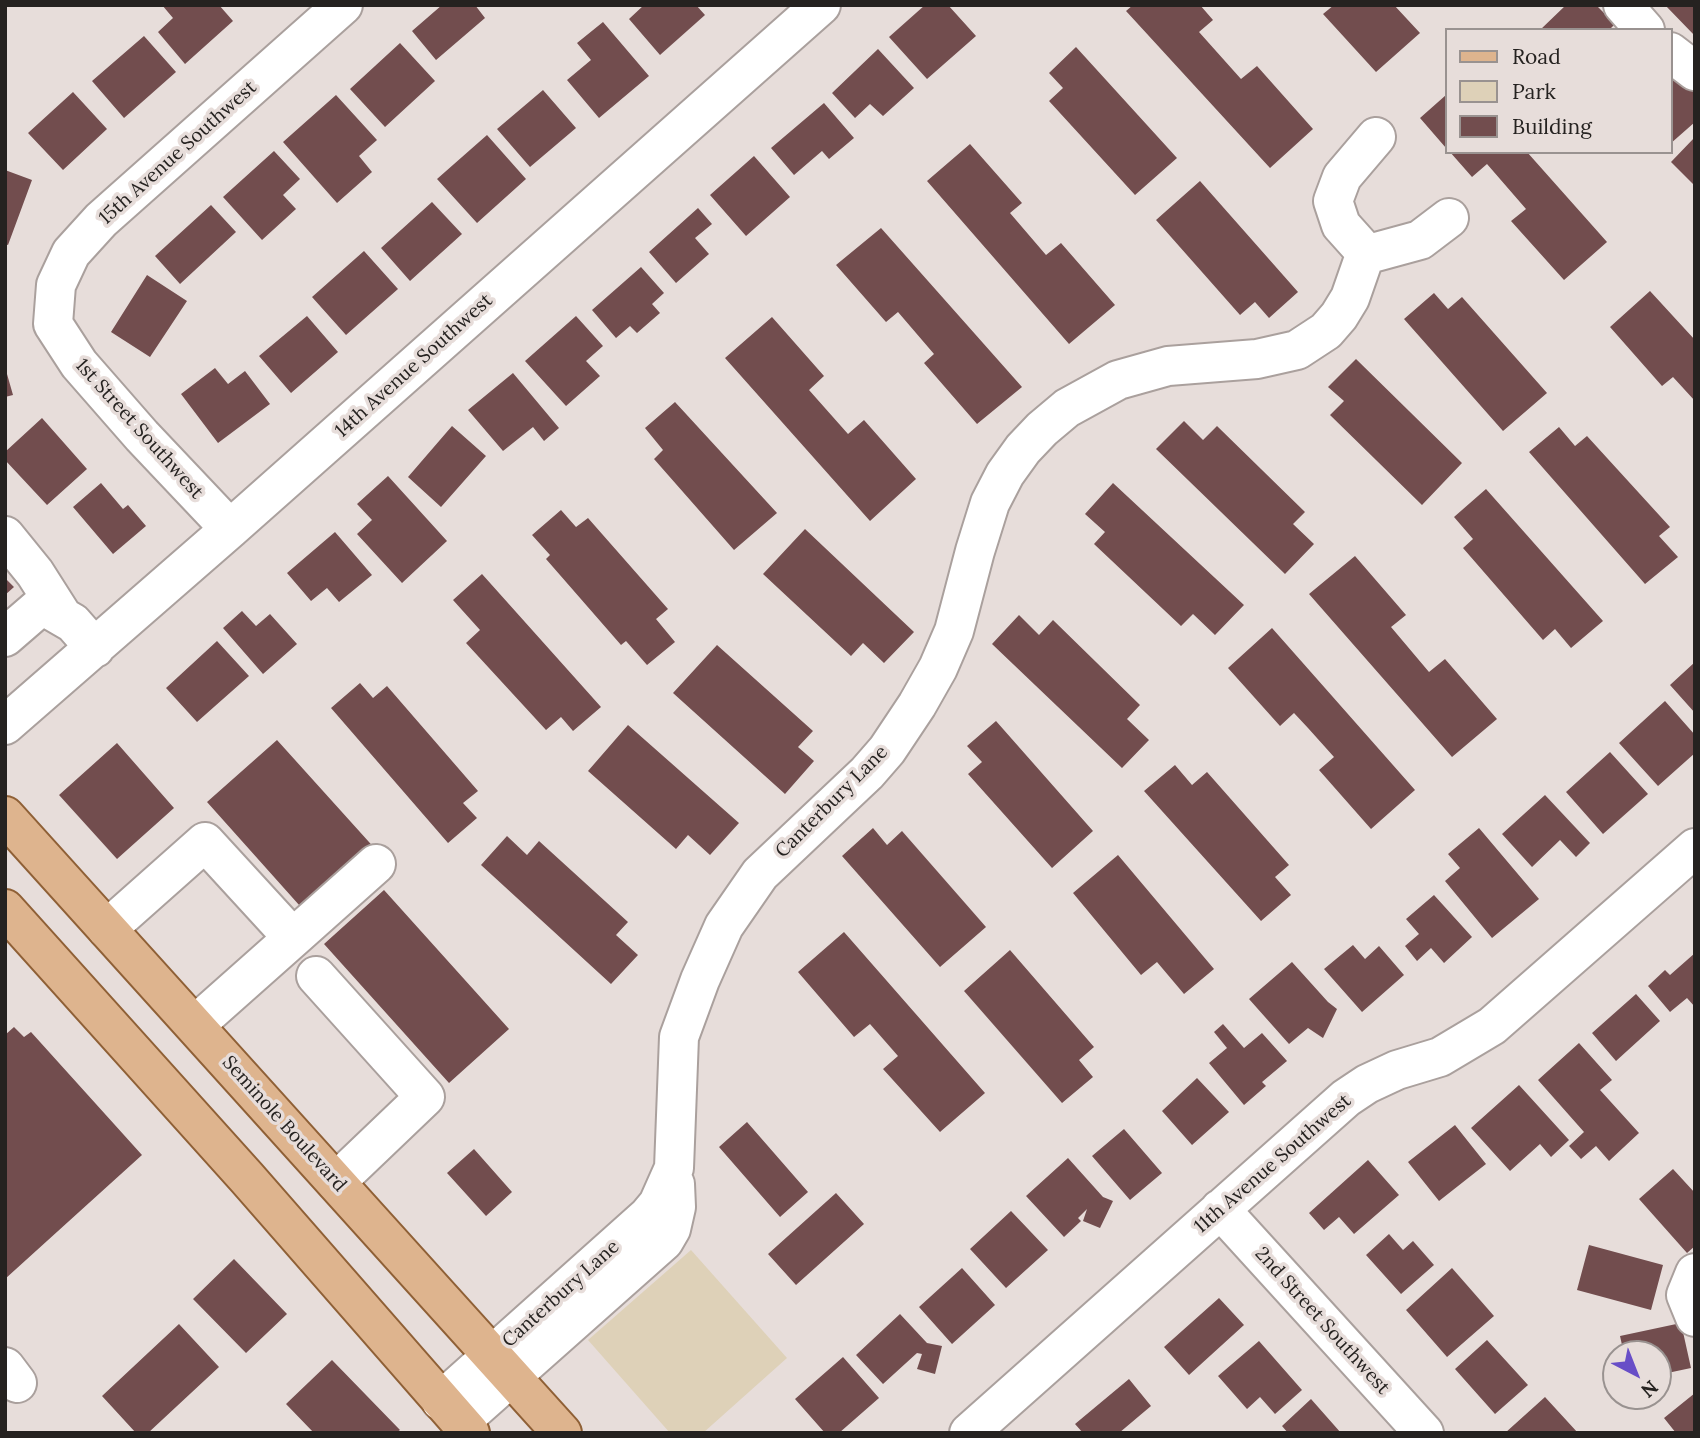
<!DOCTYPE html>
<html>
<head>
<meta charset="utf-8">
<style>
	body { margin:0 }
	#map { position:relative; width:1700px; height:1438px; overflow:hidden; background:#e7ddda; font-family:Lora,serif }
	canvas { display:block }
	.frame { position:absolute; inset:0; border:7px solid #252220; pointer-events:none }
	.legend { position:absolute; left:1445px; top:28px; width:228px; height:126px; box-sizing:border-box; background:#e7ddda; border:2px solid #999290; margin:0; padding:9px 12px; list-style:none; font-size:21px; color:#252220 }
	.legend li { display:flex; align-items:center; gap:14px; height:35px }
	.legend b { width:35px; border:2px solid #999290 }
	.north { position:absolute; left:1602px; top:1340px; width:70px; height:70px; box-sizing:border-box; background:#e7ddda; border:2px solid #999290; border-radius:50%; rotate:138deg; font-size:19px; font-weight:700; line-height:28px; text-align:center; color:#252220 }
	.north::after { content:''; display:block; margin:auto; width:24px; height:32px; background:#684ec7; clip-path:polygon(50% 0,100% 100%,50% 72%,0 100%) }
</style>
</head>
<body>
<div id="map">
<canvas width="1700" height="1438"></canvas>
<div class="frame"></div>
<ul class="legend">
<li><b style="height:9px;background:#deb48e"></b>Road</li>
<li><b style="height:19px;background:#ded1b8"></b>Park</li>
<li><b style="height:19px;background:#724d4e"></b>Building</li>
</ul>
<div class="north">N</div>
</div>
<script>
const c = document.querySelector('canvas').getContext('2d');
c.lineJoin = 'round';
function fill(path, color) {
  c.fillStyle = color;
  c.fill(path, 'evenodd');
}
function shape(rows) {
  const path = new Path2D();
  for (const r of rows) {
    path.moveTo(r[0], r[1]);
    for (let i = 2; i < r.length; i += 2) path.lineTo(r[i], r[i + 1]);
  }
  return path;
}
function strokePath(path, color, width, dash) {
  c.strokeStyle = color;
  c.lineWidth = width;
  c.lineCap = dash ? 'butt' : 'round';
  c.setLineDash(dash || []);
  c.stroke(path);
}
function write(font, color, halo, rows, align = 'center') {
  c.font = font + ' Lora,serif';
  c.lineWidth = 7;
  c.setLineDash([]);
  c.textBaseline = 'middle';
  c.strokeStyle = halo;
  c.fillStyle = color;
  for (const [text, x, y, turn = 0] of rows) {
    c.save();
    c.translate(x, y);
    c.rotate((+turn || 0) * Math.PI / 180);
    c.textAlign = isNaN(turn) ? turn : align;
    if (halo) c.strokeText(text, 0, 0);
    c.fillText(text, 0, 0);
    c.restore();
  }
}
fill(shape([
	[691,1250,787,1358,703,1433,670,1433,588,1340]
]), '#ded1b8');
fill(shape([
	[162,5,219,5,233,21,185,64,158,32,173,18],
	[442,5,475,5,485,18,436,60,412,31],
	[644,5,696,5,705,15,660,55,629,19],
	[925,5,948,5,976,36,927,79,889,37],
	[1133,5,1200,5,1213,20,1199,32,1241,79,1257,66,1313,129,1270,168,1126,11],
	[1334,5,1394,5,1420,33,1376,72,1323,14],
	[1566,5,1596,5,1615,24,1609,30,1540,30],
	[1665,5,1695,5,1695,36],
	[603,22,649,76,599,118,567,80,591,60,577,43],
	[144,36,176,72,124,118,92,81],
	[400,43,435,81,385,127,350,89],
	[1076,47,1177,158,1135,195,1049,101,1063,88,1049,73],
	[878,49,914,88,883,116,870,104,855,118,832,93],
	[1680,72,1695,89,1695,122,1670,144,1670,81],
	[543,90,576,128,530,167,497,129],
	[73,92,107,129,63,170,28,133],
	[336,95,377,140,359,156,372,172,337,203,283,142],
	[1446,95,1446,148,1420,118],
	[824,103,854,138,829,159,822,151,794,175,771,148],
	[487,135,526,179,477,223,437,179],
	[1695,137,1695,186,1671,162],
	[970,144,1022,203,1010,213,1046,255,1061,243,1115,305,1069,344,927,181],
	[274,151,300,179,283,195,296,209,262,240,223,197],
	[1450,152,1527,152,1607,242,1564,280,1511,221,1526,209,1487,164,1472,177],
	[754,156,790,197,746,236,710,195],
	[5,170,32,180,8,245,5,244],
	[1200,181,1298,292,1269,318,1255,302,1240,315,1156,220],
	[432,202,462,234,410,281,381,248],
	[211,205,236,232,180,284,155,256],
	[698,208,712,224,695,238,709,254,676,283,649,252],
	[881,228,1022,387,977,424,924,363,934,354,898,312,886,322,836,265],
	[364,251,398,289,346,335,312,297],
	[641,267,664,293,652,304,660,313,637,333,630,326,616,338,592,310],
	[147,275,187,301,150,357,111,332],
	[1650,291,1695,340,1695,401,1673,377,1662,386,1610,327],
	[1434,293,1448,309,1462,297,1547,393,1503,431,1404,319],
	[307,316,338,352,291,393,259,356],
	[576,316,603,346,586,361,600,376,566,406,525,361],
	[772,317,824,376,809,390,848,434,864,420,916,479,870,521,725,358],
	[1356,359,1462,463,1422,505,1330,415,1344,401,1328,387],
	[5,367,13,395,5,397],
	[215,368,228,384,245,371,270,404,218,443,181,394],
	[513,373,559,428,544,441,533,427,503,451,468,410],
	[675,402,777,513,734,550,654,459,663,450,645,428],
	[42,418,87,469,47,505,5,460,5,452],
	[1184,421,1203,440,1217,426,1305,512,1293,524,1314,544,1285,574,1156,449],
	[452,426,486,456,441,507,408,477],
	[1559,427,1575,446,1587,436,1670,527,1659,536,1678,557,1645,584,1529,452],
	[388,476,447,541,402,583,357,534,372,520,357,504],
	[101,483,123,509,128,505,146,526,113,554,73,507],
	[1113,483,1244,605,1215,635,1193,614,1181,626,1094,544,1105,532,1085,514],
	[1486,489,1603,621,1571,648,1555,629,1543,640,1463,548,1473,539,1454,517],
	[561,510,576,527,588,518,668,609,656,619,675,642,647,665,626,641,621,645,546,559,550,555,532,535],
	[805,529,914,632,884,663,863,643,851,656,763,574],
	[335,532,372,575,339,602,327,588,311,601,287,573],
	[1355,556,1406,615,1391,627,1429,672,1445,659,1497,719,1452,757,1309,594],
	[482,574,601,707,573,731,561,717,546,730,466,643,480,630,453,600],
	[5,578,14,587,5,595],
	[242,611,256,626,270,614,297,644,263,674,223,628],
	[1019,615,1039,635,1053,620,1140,705,1127,719,1149,740,1122,768,992,644],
	[1272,628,1415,790,1371,829,1319,770,1334,757,1308,728,1294,713,1280,726,1228,668],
	[217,641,249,676,197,722,166,688],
	[717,645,813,731,798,747,814,761,785,794,673,693],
	[1695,662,1695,713,1670,685],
	[360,683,373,698,387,686,478,791,463,803,477,818,448,843,331,708],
	[1665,701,1695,735,1695,753,1658,786,1619,743],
	[996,721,1093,831,1052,868,968,774,982,762,967,746],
	[628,725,739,823,710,855,688,835,676,849,588,771],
	[277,740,378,852,308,915,207,802],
	[117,743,174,808,117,859,59,795],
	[1610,752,1648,794,1603,834,1566,792],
	[1175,765,1192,785,1207,772,1289,865,1275,877,1291,895,1261,921,1144,791],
	[1545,795,1590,843,1576,857,1560,840,1532,867,1502,834],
	[873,828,887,845,902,831,986,927,940,967,842,856],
	[1479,828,1539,899,1492,938,1445,881,1460,868,1448,854],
	[507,836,527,855,539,841,628,922,616,935,638,955,611,984,481,865],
	[1118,855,1214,969,1184,994,1157,962,1141,975,1073,893],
	[384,890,509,1029,449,1083,324,944],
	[1434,895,1472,937,1444,963,1431,948,1417,961,1405,946,1419,934,1406,919],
	[844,932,985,1093,940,1132,883,1069,898,1056,870,1024,854,1037,798,972],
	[1353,945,1365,959,1379,946,1404,975,1362,1012,1324,969],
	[1010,950,1094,1047,1079,1060,1093,1077,1062,1103,964,991],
	[1695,953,1695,1007,1687,998,1670,1012,1648,986,1665,970,1670,975],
	[1292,962,1328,1002,1337,1009,1323,1038,1308,1028,1289,1044,1249,999],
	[1636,994,1660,1021,1616,1061,1592,1033],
	[1223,1024,1244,1048,1262,1033,1287,1061,1262,1082,1266,1086,1244,1105,1209,1063,1227,1048,1214,1032],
	[14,1027,24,1037,31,1032,142,1155,5,1279,5,1035],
	[1579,1043,1612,1080,1600,1090,1639,1133,1609,1161,1596,1146,1581,1159,1569,1146,1584,1132,1538,1080],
	[1197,1078,1229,1112,1192,1145,1162,1111],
	[1519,1085,1569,1140,1551,1157,1540,1144,1510,1171,1471,1128],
	[747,1122,808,1192,780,1217,719,1147],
	[1455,1125,1486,1164,1439,1201,1408,1162],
	[1124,1129,1162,1173,1130,1200,1092,1156],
	[474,1149,512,1192,486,1216,447,1173],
	[1068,1158,1103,1197,1113,1201,1100,1228,1083,1221,1087,1209,1078,1218,1081,1221,1064,1237,1026,1196],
	[1368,1160,1399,1195,1354,1234,1339,1217,1324,1230,1309,1213],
	[1673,1169,1695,1193,1695,1246,1687,1253,1639,1199],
	[836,1193,864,1224,796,1285,768,1254],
	[1011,1211,1048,1250,1006,1288,970,1249],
	[1389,1234,1403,1250,1413,1241,1434,1265,1401,1294,1366,1255],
	[1589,1245,1663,1265,1651,1310,1577,1290],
	[234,1259,287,1314,246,1353,193,1299],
	[962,1268,995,1305,952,1344,919,1307],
	[1452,1268,1494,1316,1447,1357,1406,1310],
	[1219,1298,1244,1325,1189,1375,1164,1347],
	[900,1314,927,1343,942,1346,935,1374,917,1369,922,1354,917,1353,883,1384,856,1355],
	[1681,1323,1691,1368,1658,1375,1658,1354,1624,1354,1620,1336],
	[179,1324,219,1367,148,1433,136,1433,102,1396],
	[1487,1340,1528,1385,1495,1414,1455,1369],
	[1259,1341,1302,1390,1275,1414,1260,1397,1247,1409,1218,1376],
	[843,1357,879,1398,839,1433,825,1433,795,1399],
	[332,1360,400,1430,396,1433,314,1433,286,1404],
	[1129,1379,1151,1406,1119,1433,1083,1433,1075,1424],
	[1695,1393,1695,1433,1676,1433,1664,1418],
	[1545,1397,1578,1433,1505,1433],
	[1311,1399,1341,1433,1288,1433,1282,1426]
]), '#724d4e');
const minor = shape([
	[1623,5,1645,30],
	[1670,52,1695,71],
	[1367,254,1341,225,1333,201,1342,177,1376,137],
	[230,529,142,436,79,364,53,324,56,285,71,253,101,220,343,5],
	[5,536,35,573,63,617],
	[5,637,42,605,73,623,95,648],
	[5,725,230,529,821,5],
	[107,929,205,842,293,938,195,1025],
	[293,938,376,864],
	[316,976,425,1097,336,1182],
	[1220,1209,1424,1433],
	[1695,1273,1686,1295,1695,1317],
	[5,1367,17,1383],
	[441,1401,648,1216,658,1204,674,1168,679,1037,700,980,724,926,760,874,867,773,887,750,917,705,938,668,954,631,975,551,990,503,1005,474,1023,449,1042,429,1067,408,1118,380,1168,366,1257,359,1297,350,1326,331,1339,316,1350,298,1365,255,1420,240,1449,218],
	[460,1422,664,1241,671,1229,676,1207,675,1184],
	[969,1433,1346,1098,1367,1084,1397,1070,1440,1057,1492,1026,1695,848]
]);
const major = shape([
	[5,816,562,1433],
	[5,909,247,1178,470,1433]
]);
strokePath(minor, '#aaa09d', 42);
strokePath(major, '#8f6036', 42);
strokePath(minor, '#fff', 38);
strokePath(major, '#deb48e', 38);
write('19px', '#252220', '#e7ddda', [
	["15th Avenue Southwest",178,153,-42],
	["14th Avenue Southwest",414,366,-42],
	["1st Street Southwest",139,429,48],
	["Canterbury Lane",832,802,-45],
	["Seminole Boulevard",284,1124,48],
	["11th Avenue Southwest",1273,1164,-41],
	["Canterbury Lane",561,1294,-42],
	["2nd Street Southwest",1322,1321,48]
]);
</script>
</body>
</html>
